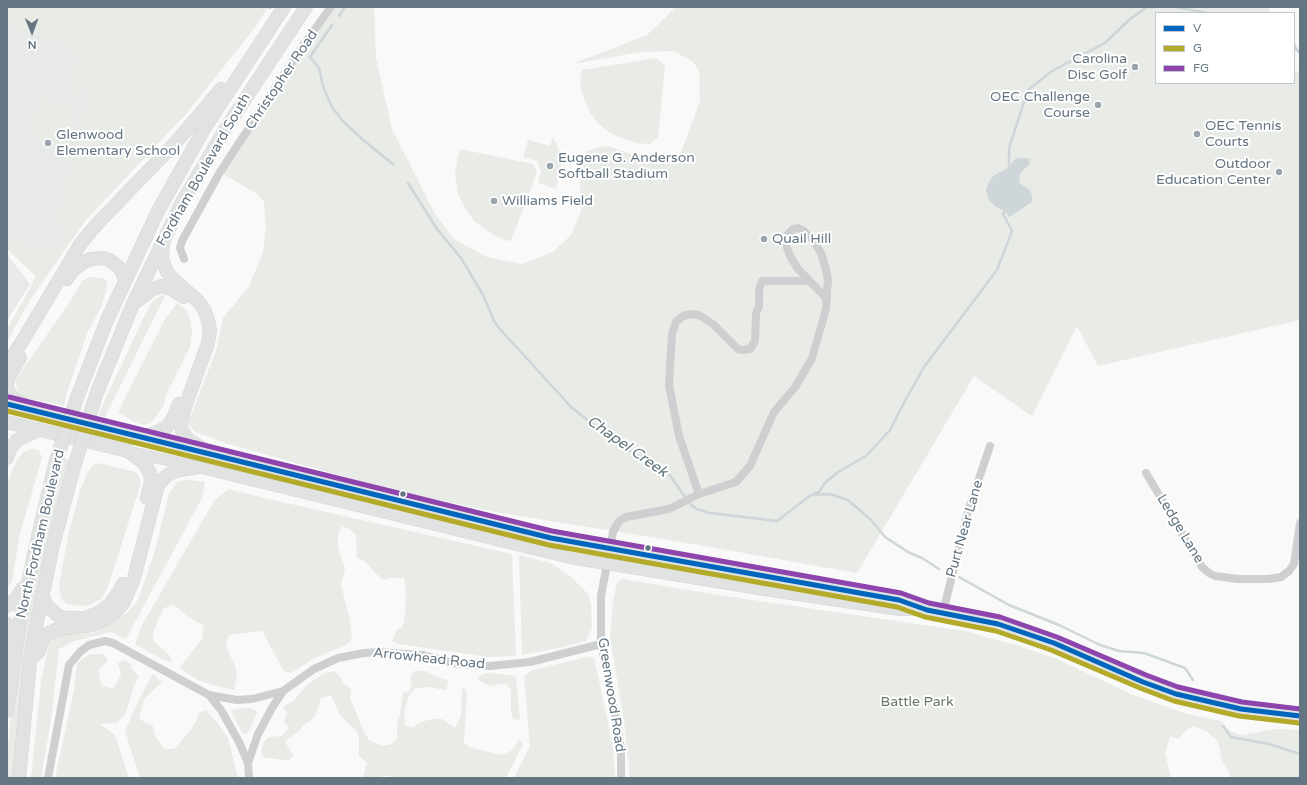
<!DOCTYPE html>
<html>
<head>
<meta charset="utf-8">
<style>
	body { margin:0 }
	#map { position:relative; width:1307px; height:785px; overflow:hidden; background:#f9f9f9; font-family:"Varela Round",sans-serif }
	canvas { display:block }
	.frame { position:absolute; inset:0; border:8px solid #657683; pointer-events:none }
	.legend { position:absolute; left:1155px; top:12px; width:140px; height:72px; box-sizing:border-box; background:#fff; border:1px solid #c1c8cd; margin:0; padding:5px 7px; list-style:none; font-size:12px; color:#657683 }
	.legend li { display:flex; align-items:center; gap:8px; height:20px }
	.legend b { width:20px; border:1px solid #c1c8cd }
	.north { position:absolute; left:12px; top:12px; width:40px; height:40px; -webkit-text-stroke:3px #fff; paint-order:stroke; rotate:179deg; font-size:11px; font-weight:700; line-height:16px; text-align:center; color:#657683 }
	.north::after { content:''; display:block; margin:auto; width:14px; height:18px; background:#657683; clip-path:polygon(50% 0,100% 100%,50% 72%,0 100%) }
</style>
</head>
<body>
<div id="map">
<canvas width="1307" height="785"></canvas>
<div class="frame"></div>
<ul class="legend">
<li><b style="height:5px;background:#0065bd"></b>V</li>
<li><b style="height:5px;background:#b2aa28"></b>G</li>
<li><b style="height:5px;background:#8e44ad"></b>FG</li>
</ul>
<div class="north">N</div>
</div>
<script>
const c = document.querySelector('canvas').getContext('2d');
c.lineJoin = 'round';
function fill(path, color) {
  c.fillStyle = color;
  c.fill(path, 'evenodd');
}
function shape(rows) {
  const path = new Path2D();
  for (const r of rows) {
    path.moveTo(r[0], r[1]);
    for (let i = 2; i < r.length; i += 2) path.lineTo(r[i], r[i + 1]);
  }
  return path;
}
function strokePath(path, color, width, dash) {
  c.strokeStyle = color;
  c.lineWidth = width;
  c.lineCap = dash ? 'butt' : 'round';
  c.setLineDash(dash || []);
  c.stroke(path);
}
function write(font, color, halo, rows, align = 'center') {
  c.font = font + ' "Varela Round",sans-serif';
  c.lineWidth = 4;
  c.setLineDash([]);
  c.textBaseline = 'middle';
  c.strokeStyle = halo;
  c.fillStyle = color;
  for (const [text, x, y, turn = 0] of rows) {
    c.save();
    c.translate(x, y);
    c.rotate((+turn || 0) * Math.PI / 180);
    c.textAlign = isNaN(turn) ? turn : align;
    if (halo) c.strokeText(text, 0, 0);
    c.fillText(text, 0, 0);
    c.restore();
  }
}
fill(shape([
	[7,12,111,49,67,238,52,260,7,243],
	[7,254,30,284,7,321]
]), '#e8e9e9');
fill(shape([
	[7,7,268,7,254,29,186,114,85,221,30,300,7,342,7,329,32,285,35,276,7,249,7,239,33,245,50,251,55,251,63,241,64,229,57,222,56,216,70,168,71,149,77,134,86,106,89,83,87,80,82,96,68,92,77,57,73,48,7,24],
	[331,7,374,7,376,58,392,129,435,214,454,239,487,257,522,264,553,252,572,234,581,211,580,183,586,152,595,148,608,146,659,164,673,163,682,150,700,101,699,70,692,61,673,51,641,52,572,64,647,35,673,10,674,7,1269,7,1270,13,1156,13,1156,83,1294,83,1294,72,1300,71,1300,320,1098,366,1077,326,1032,416,974,376,857,573,693,544,495,512,388,489,225,443,196,432,190,426,189,420,216,351,223,318,249,286,263,252,266,226,264,202,257,194,220,172],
	[656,58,665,66,658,137,650,144,636,143,618,137,607,131,599,124,590,113,582,93,580,81,582,70],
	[40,97,76,107,64,148,28,138],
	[553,137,563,157,556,189,538,183,541,171,537,161,523,157,528,140,550,146],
	[460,149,533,164,537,173,511,240,506,241,496,236,486,230,474,221,465,208,458,194,455,175,457,161],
	[91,277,103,278,107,281,107,286,102,305,87,334,67,392,64,406,23,397,17,390,16,379,65,309,83,280],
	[162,295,165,296,105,417,98,415,143,319,152,302],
	[177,303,185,309,190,318,192,332,190,347,166,395,163,407,151,423,144,425,134,422,118,412,165,319],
	[34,449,39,450,42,458,20,533,12,582,7,588,7,483,17,460,23,452],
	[64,457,70,461,14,778,7,778,7,757,12,702,19,652,47,512],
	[98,463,136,472,139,477,141,483,108,587,101,599,90,605,80,606,67,604,61,598,59,585,68,536,80,490,89,470,92,466],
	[190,480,205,482,202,498,126,639,111,632,74,641,59,649,51,720,41,778,31,778,41,682,49,643,57,635,63,633,75,634,94,633,127,613,138,600,155,551,169,493,178,481],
	[228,489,260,497,512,554,516,656,488,657,398,644,392,641,397,630,403,626,405,614,406,591,404,578,391,578,383,580,374,572,365,561,357,558,356,535,349,529,342,526,338,536,338,547,345,569,341,585,350,620,352,639,346,645,313,659,291,673,284,671,262,631,229,635,226,641,228,651,235,666,237,674,234,690,216,686,198,680,179,668,202,639,204,626,187,616,173,604,163,609,154,630,153,640,170,656,172,662,164,660,150,653,135,644,142,625,214,501],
	[519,555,550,563,570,576,588,594,591,605,592,628,586,641,567,646,522,655],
	[623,579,705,593,965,631,1019,646,1057,659,1131,694,1184,713,1221,721,1230,731,1241,735,1276,729,1300,730,1300,778,1229,778,1230,773,1222,761,1218,742,1208,732,1193,726,1186,730,1178,739,1170,736,1165,753,1171,778,630,778,624,721,610,638,613,602,617,582],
	[90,654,104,654,108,661,99,669,99,677,103,686,113,689,121,675,118,663,125,660,132,665,131,668,139,676,134,686,125,715,117,723,100,724,115,735,129,778,55,778,74,690,77,663],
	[587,657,594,659,597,671,613,747,615,778,514,778,530,746,524,676,532,670],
	[334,671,338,674,345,685,351,689,350,698,364,732,369,740,381,745,389,745,397,739,397,724,400,715,403,693,408,692,412,685,410,678,414,671,425,671,442,679,449,680,446,690,427,687,417,688,414,689,409,696,405,709,404,716,405,726,413,727,421,722,432,719,442,719,455,728,461,715,462,689,464,687,467,692,464,743,472,748,502,755,511,751,519,740,523,744,506,778,395,778,384,775,380,778,363,778,367,763,359,756,359,738,357,732,340,715,331,695,321,698,315,717,303,726,298,732,287,739,285,742,293,755,289,761,263,757,261,752,263,743,269,737,282,736,289,728,284,722,287,713,283,707,293,701,308,684,325,673],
	[486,673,509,675,516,677,520,719,515,721,512,717,511,710,511,690,506,684,501,684,489,686,478,680,479,676],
	[153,674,162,682,144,699,139,719,153,726,155,736,165,749,174,749,190,731,197,720,199,713,206,710,218,724,228,738,238,778,140,778,125,731,140,697],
	[249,708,257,711,256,716,248,733,243,734,231,711,235,709]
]), '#e8ebe6');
fill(shape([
	[1024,158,1030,159,1029,165,1020,173,1019,183,1030,190,1032,196,1032,202,1009,217,1005,211,996,207,989,200,986,190,988,184,993,176,1008,168,1015,159]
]), '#ced6d9');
strokePath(shape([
	[269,7,270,8],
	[1175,7,1208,13],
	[339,16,345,7],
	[332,25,310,57,319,68,323,86,332,107,343,121,362,139,394,165],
	[1294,44,1296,49,1300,53],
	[1009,169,1009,148,1028,90,1052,71,1105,43,1130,19,1147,7,1156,7],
	[408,183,437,229,461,258,483,295,494,321,499,328,571,407,600,430,645,461,666,470,691,505,697,509,710,513,777,521,811,495,830,494,848,500,871,520,885,537,908,552,922,558,939,569],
	[815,493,819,492,825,483,838,472,866,456,890,430,906,399,924,367,997,270,1012,231,1003,214,1005,209],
	[959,577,1009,605,1059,625,1100,645,1119,651,1144,653,1185,668,1193,680],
	[1223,726,1231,737,1269,744,1300,754]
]), '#ced6d9', 2.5);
const secondary = shape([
	[139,437,398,501,551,538,899,600,927,610,998,624,1054,643,1143,682,1176,694,1241,709,1300,716],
	[130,452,198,467,570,558,771,591,900,610,917,610]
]);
const primary = shape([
	[7,404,137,437],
	[7,422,128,451]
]);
const trunk = shape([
	[163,244,162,258,167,272,174,280,197,300,204,309,208,320,210,330,208,343,184,410,181,424,182,431,188,439,214,456],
	[67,279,71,272,82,263,91,259,103,258,109,260,119,267,122,272,125,280],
	[136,302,153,289,161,286,171,289,184,297],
	[7,364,20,345,81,243,98,223,177,141,221,89],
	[7,384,9,376,20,358],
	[7,387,10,394,15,399,37,413],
	[78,395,107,320,158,211,204,129,284,7],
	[96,395,133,304,181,204,226,128,306,7],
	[137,437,153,434,167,427,172,420,179,404],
	[128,451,145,464,150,473,151,482,147,498],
	[7,458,10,449,17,440,39,430],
	[42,594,47,606,60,617,69,618,85,618,98,613,110,604,119,592,123,584],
	[7,606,16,599,23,588],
	[7,624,10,630,11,645],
	[35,655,39,651,44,637,49,633,58,629,93,625,104,620,116,612,124,602,134,578,158,485,166,476,175,471,198,467],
	[7,711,21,614,42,519,56,460],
	[19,778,30,661,37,622,53,545,74,467]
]);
strokePath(secondary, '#d5d6d7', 12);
strokePath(primary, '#d5d6d7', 14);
strokePath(trunk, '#d5d6d6', 14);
strokePath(shape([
	[184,259,180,248,182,241,220,172,304,44,331,7],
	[1146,473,1202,567,1209,573,1215,576,1238,579,1269,579,1281,577,1289,571,1294,564,1300,523],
	[699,494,679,436,669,385,672,334,676,322,683,316,691,314,699,315,714,325,738,349,742,350,750,349,754,343,755,340,756,313,759,307,759,290,762,281,808,281],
	[943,612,968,511,990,446],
	[209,695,221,710,239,742,248,763,249,778],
	[248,763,258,734,272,708,283,691],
	[48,778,69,665,80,652,89,645,105,641,113,643,209,695,237,700,252,699,283,691,314,669,338,658,364,653,379,652,422,655,458,664,490,666,530,662,601,644],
	[621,778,621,750,617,723,601,644,601,596,613,532,619,521,626,517,669,509,699,494,736,482,750,466,774,412,796,386,812,358,826,309,827,292,828,281,826,269,821,253,813,240,804,231,798,228,793,229,787,235,786,241,787,248,791,258,798,269,827,299]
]), '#cecfd0', 8);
strokePath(secondary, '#e1e2e2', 11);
strokePath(primary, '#e1e2e2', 13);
strokePath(trunk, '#e1e2e2', 13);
const trunkBridge = shape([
	[56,460,78,395],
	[74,467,96,395]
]);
strokePath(trunkBridge, '#d5d6d6', 14, []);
strokePath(trunkBridge, '#e1e2e2', 13);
strokePath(shape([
	[7,404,551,538,899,600,927,610,998,624,1054,643,1143,682,1176,694,1241,709,1300,716]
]), '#0065bd', 5);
strokePath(shape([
	[7,411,549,545,897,607,925,617,996,631,1051,650,1140,688,1174,701,1239,716,1299,723]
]), '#b2aa28', 5);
strokePath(shape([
	[9,397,552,531,901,593,929,603,1000,617,1057,637,1146,675,1178,687,1242,702,1300,709]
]), '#8e44ad', 5);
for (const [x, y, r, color] of [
	[1135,67,4,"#99a4ac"],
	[1098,105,4,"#99a4ac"],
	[1197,134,4,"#99a4ac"],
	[48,143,4,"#99a4ac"],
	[550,166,4,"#99a4ac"],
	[1279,172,4,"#99a4ac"],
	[494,201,4,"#99a4ac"],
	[764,239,4,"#99a4ac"],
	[403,494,3.5,"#657683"],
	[648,548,3.5,"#657683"]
]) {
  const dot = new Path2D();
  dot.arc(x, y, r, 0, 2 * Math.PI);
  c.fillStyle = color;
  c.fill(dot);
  strokePath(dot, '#fff', 1.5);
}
write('14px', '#657683', '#fff', [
	["Carolina",1127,59,"right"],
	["Disc Golf",1127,75,"right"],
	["OEC Challenge",1090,97,"right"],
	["Course",1090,113,"right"],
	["OEC Tennis",1205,126],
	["Courts",1205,142],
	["Glenwood",56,135],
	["Elementary School",56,151],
	["Eugene G. Anderson",558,158],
	["Softball Stadium",558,174],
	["Outdoor",1271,164,"right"],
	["Education Center",1271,180,"right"],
	["Williams Field",502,201],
	["Quail Hill",772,239]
], 'left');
write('14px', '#657683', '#fff', [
	["Christopher Road",282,80,-56],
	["Fordham Boulevard South",204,170,-60],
	["Purt Near Lane",965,529,-74],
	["Ledge Lane",1180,529,59],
	["North Fordham Boulevard",41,534,-77],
	["Arrowhead Road",429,659,6],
	["Greenwood Road",611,695,81]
]);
write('14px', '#687a64', '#fff', [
	["Battle Park",917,702]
]);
write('italic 15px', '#60757c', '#fff', [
	["Chapel Creek",627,447,35]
]);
</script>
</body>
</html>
